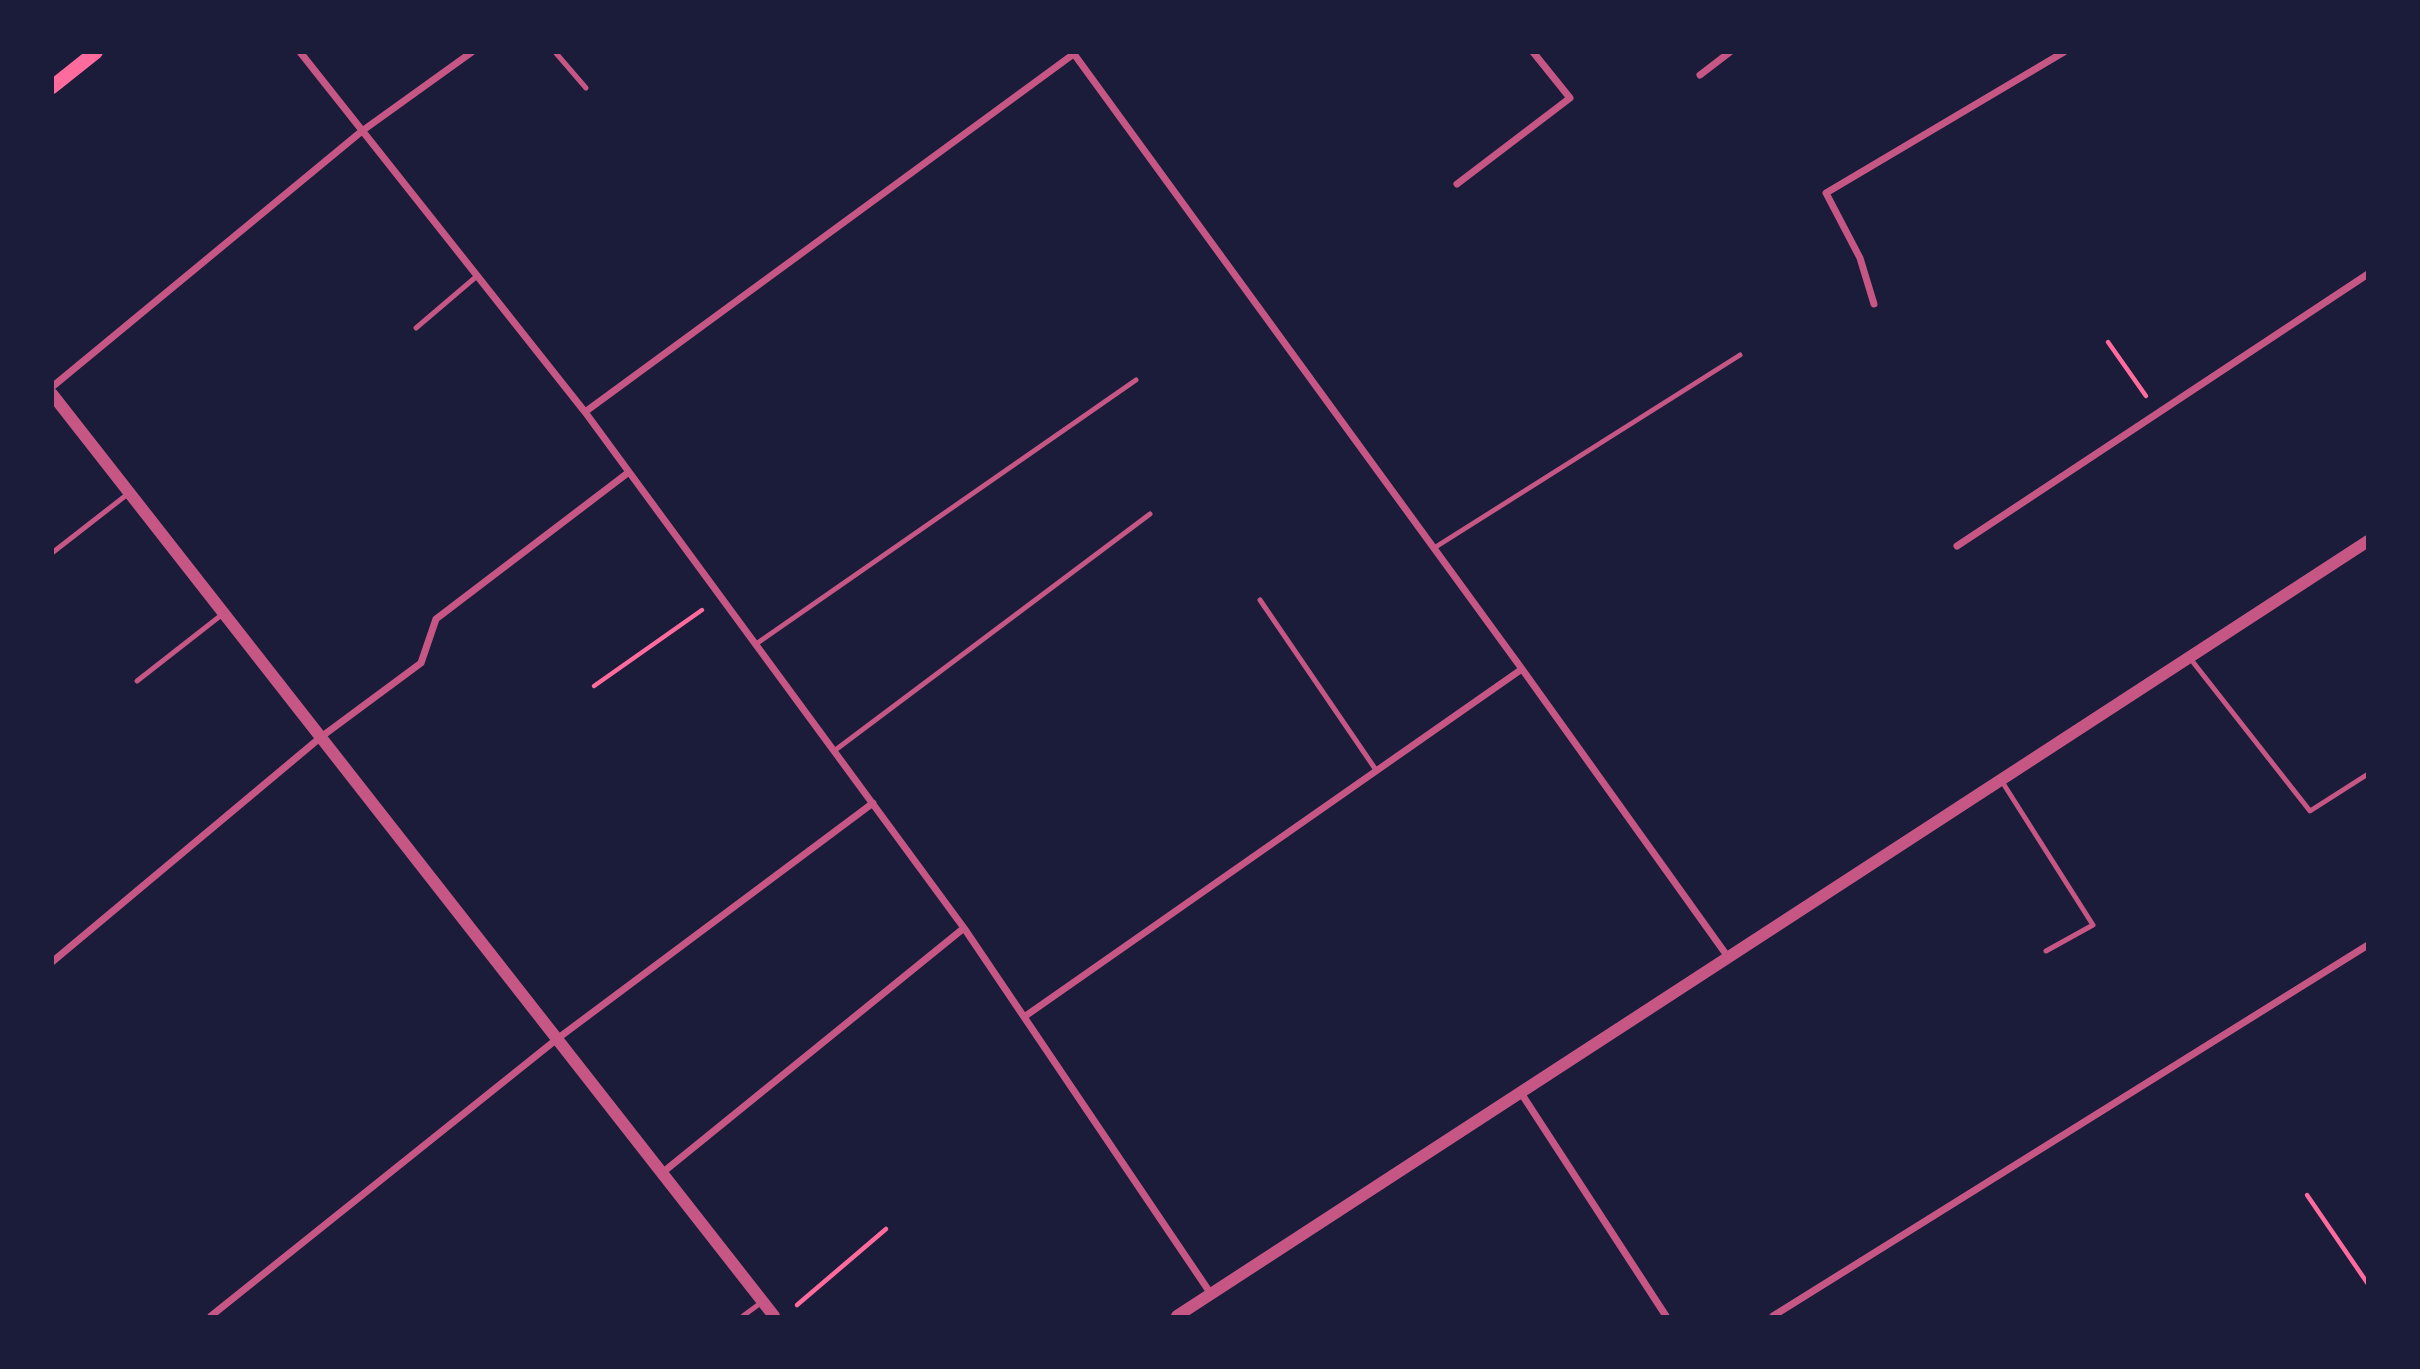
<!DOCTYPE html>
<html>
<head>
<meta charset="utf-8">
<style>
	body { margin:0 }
	#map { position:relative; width:2420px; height:1369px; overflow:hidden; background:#1b1b3a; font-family:"PT Sans",sans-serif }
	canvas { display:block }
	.frame { position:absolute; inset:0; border:54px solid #1b1b3a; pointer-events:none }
</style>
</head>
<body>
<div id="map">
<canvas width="2420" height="1369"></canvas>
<div class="frame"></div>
</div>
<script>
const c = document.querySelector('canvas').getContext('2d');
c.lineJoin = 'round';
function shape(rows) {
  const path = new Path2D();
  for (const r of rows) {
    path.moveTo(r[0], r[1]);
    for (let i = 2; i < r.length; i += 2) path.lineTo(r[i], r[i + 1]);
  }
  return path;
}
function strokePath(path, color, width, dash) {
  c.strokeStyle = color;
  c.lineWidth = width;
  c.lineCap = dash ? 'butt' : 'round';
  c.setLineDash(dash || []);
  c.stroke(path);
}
strokePath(shape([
	[2108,342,2146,396],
	[594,686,702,610],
	[2307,1195,2368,1284],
	[797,1305,886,1229]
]), '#ff6b9d', 4.5);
strokePath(shape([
	[555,52,586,88],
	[416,328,477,276],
	[1434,548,1740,355],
	[52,553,129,493],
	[1260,600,1376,770],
	[756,644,1136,380],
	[2189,657,2310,811,2368,774],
	[137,681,224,613],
	[834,751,1150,514],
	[2001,780,2093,925,2046,951],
	[743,1316,762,1302]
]), '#c65784', 5);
strokePath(shape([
	[300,52,585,412,964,928,1211,1294],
	[1074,54,1522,669,1728,957],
	[1700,75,1730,52],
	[1457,184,1570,98,1533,52],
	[1874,304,1860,258,1826,193,2064,52],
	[52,387,362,131,472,52],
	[585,412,1075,53],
	[1957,546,2368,274],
	[52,962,321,737,421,663,436,619,629,472],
	[1024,1017,1522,669],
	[1521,1093,1666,1316],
	[662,1173,964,928],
	[211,1316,557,1039,873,803],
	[1773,1316,2368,945]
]), '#c65784', 7);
strokePath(shape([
	[52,394,774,1316],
	[1177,1316,2368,541]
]), '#c65784', 12);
strokePath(shape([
	[52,87,96,52]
]), '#ff6b9d', 14);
</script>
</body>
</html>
